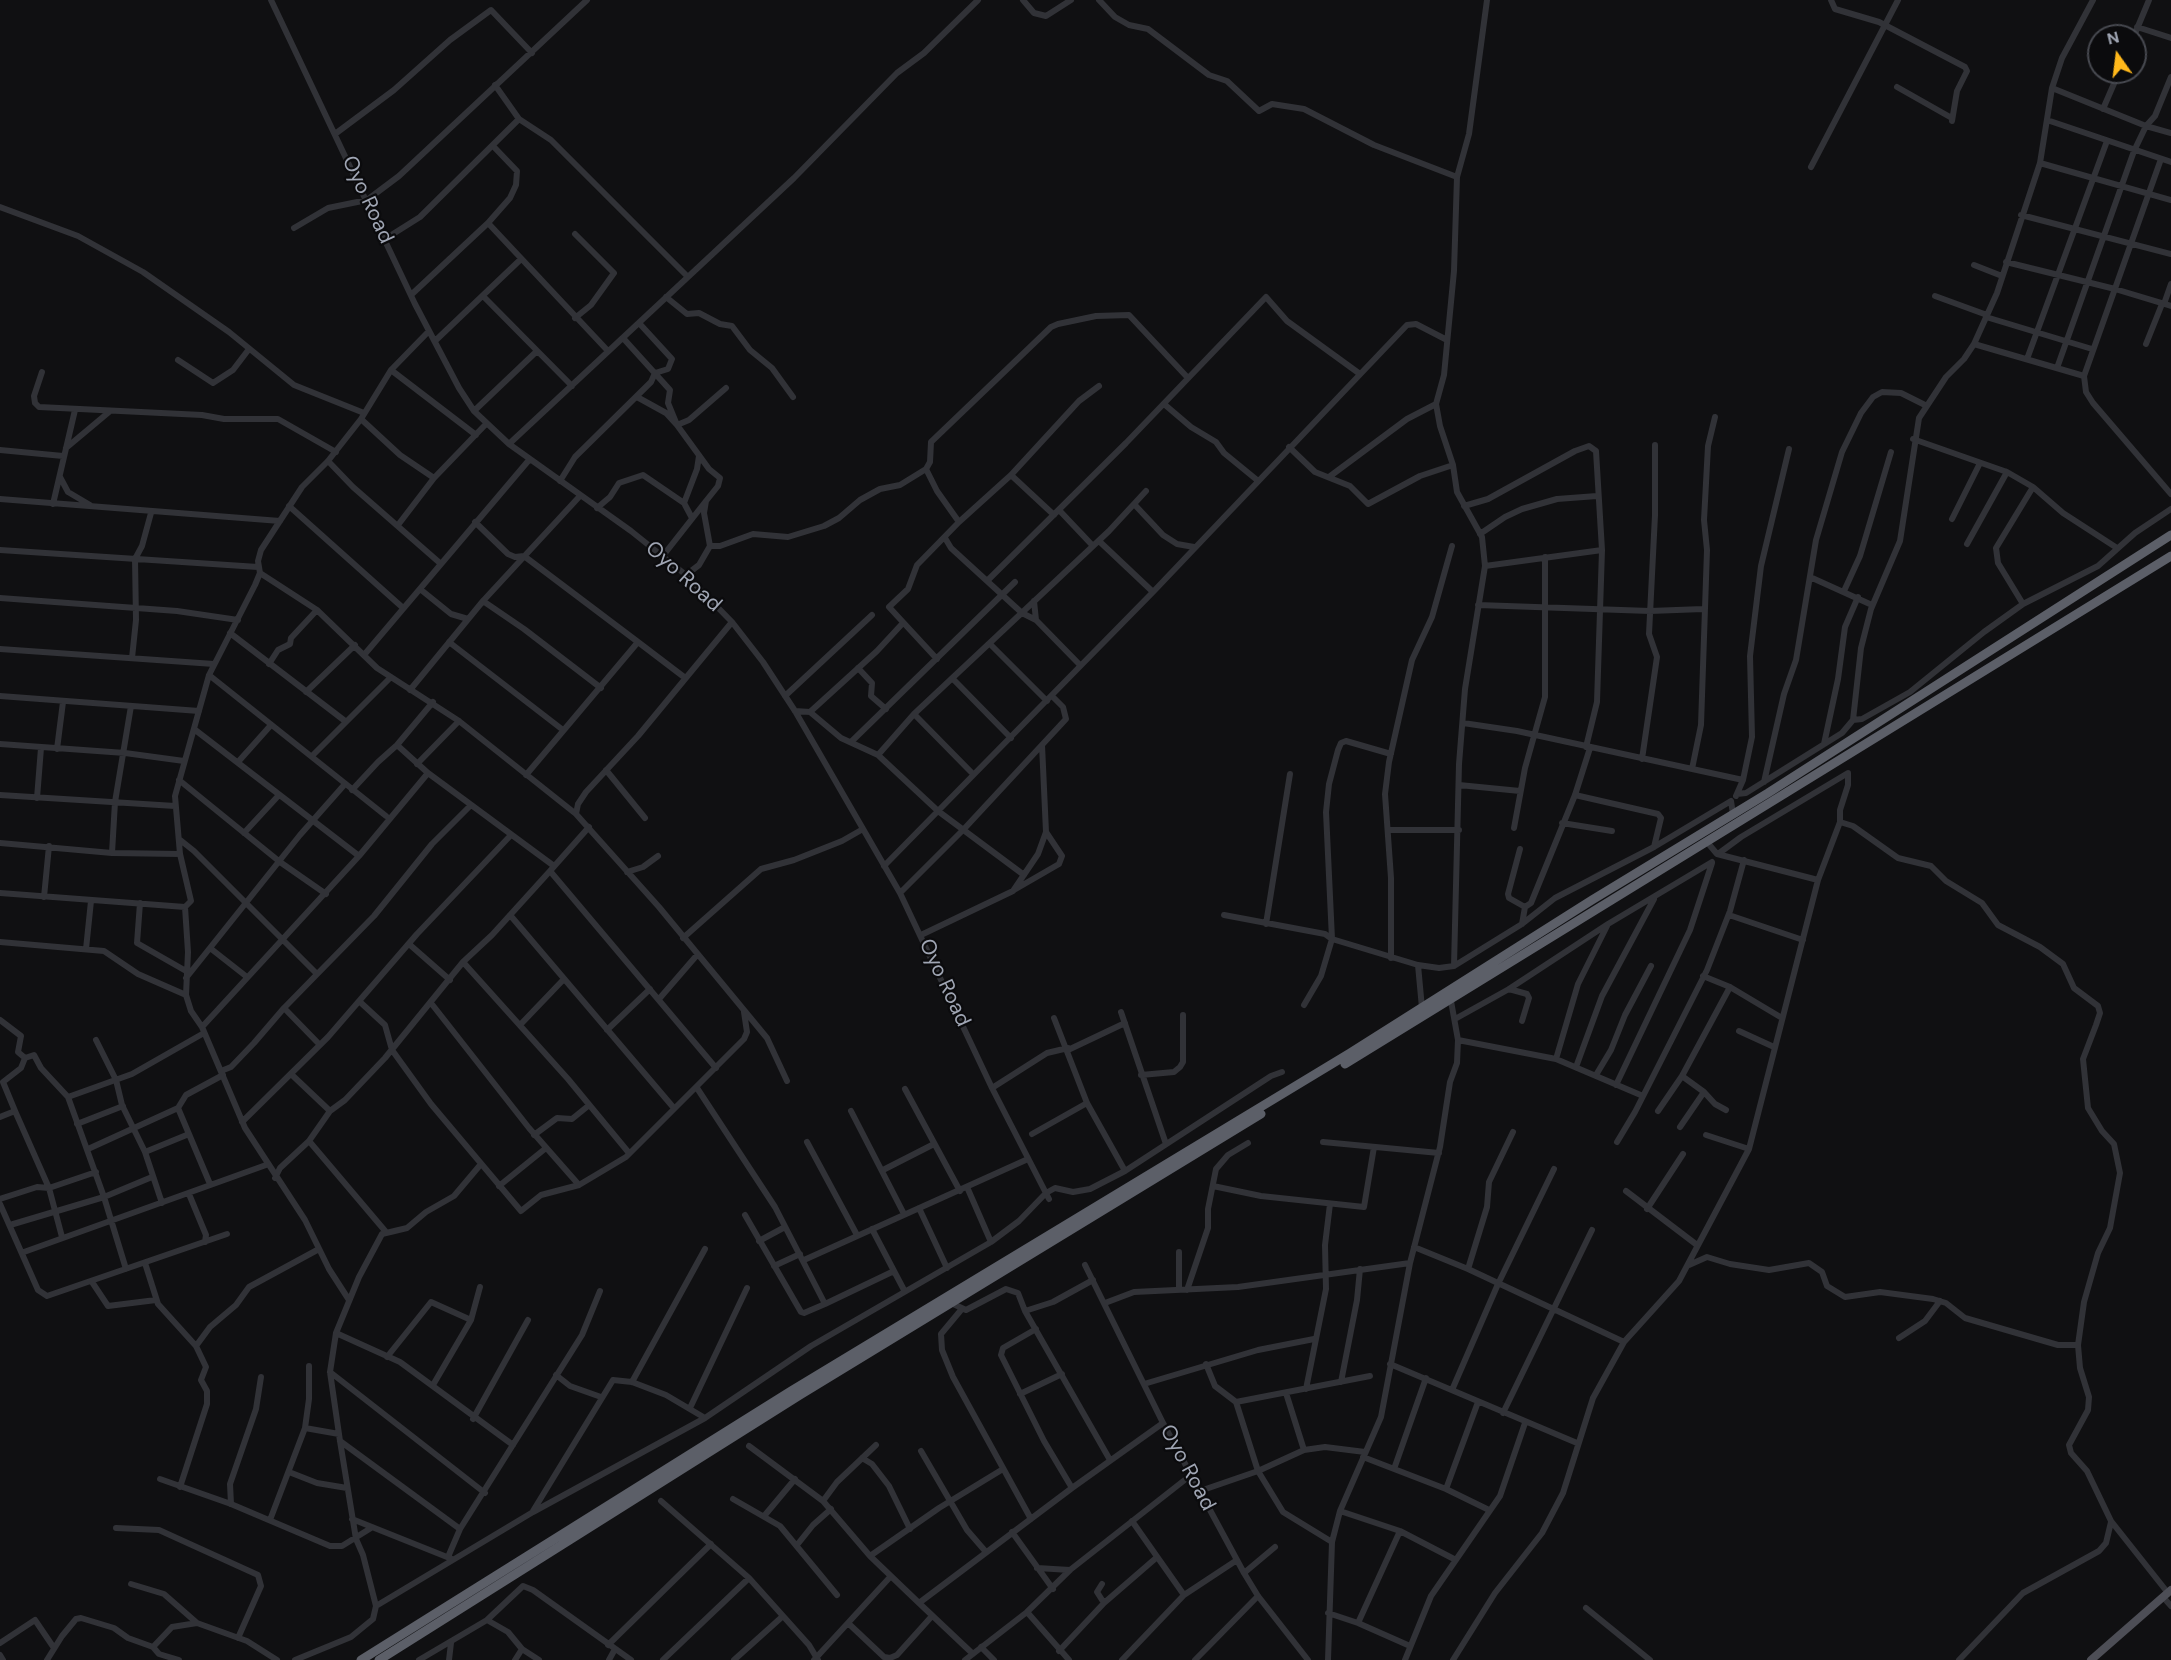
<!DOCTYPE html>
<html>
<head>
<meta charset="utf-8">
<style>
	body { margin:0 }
	#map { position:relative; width:2171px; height:1660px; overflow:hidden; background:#101012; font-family:"DM Sans",sans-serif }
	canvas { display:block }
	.north { position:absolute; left:2087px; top:24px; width:60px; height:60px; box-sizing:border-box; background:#0b0b0d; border:2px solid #474950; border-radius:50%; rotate:346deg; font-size:16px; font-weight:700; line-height:24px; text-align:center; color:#a0a6b4 }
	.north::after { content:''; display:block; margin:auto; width:21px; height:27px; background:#ffb81b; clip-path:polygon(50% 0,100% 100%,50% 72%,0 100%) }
</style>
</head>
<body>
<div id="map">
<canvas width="2171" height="1660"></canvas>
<div class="north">N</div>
</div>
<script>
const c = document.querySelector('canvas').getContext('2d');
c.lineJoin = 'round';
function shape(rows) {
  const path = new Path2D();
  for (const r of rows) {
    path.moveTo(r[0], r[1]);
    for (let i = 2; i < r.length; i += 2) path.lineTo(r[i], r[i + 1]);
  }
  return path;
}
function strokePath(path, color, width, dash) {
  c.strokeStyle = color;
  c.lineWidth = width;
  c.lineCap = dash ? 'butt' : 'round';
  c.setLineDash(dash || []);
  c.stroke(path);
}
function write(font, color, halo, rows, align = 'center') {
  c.font = font + ' "DM Sans",sans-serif';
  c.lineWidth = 4.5;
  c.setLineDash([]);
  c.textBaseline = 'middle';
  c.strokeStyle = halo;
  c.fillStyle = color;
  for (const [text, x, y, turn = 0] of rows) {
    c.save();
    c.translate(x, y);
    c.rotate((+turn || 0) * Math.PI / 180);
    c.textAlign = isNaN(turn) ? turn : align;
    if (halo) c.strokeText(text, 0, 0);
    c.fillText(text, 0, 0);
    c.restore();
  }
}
strokePath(shape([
	[271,0,415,304,459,388,474,411,509,444,631,531,686,575,732,622,763,662,795,711,900,893,992,1088,1049,1199],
	[1023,0,1034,13,1046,16,1071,0],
	[1099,0,1115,17,1129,25,1148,29,1209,75,1227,81,1259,111,1272,104,1304,109,1374,145,1457,177],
	[1831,0,1835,9,1879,22,1965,67,1967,71,1957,91,1952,121],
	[2137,27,2171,38],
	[2134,36,2149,0],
	[495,85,519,119,551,140,688,277],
	[1897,87,1950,117],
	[2052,88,2146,126,2171,133],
	[2103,109,2119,72],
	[2047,120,2171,162],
	[335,134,394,90,450,40,491,10,532,53],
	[2161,159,2084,376,2086,392,2093,403,2171,494],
	[2040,163,2171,200],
	[1811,167,1898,0],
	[0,207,78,236,143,272,229,332,294,385,364,413],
	[2021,215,2171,254],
	[488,223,608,351],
	[294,228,328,208,367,200,399,176,587,0],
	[575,234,614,273,591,305,575,318],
	[385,239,420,217,519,119],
	[2006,262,2115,289,2171,306],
	[1974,265,2002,276],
	[411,295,488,223,510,198,516,185,517,171,494,147],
	[483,296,572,386],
	[1935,296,1987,315],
	[666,297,687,314,699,313,720,324,732,326,750,350,772,368,793,397],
	[2164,304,2171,284],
	[1986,317,2092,349],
	[623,338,670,390,668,403,677,425,709,469,720,478,718,486,706,501,704,513,710,546],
	[435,341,520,260],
	[1974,344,2084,376],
	[2146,344,2162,304],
	[2027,359,2107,141],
	[178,360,213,383,233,370,249,349],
	[2057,368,2134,151,2146,126,2155,116,2171,77],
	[391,370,476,435],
	[42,372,34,396,35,403,39,407,202,415,224,419,278,419,336,452],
	[637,397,666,413,677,425,689,420,726,388],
	[1164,404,1191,427,1216,442,1224,453,1257,480],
	[474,411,537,351],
	[361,419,400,455,434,478],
	[1913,439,2007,472,2033,487,2063,513,2117,548],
	[509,444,794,178,897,73,924,53,978,0],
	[1289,447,1315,472,1350,486,1368,504,1420,476,1453,465],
	[66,448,109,412],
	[0,450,63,456],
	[328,461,353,487,441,564],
	[926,469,937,491,959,522],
	[1011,475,1054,515],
	[60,477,68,492,90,505],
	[1329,477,1407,419,1436,404],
	[560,481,575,457,651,382,655,373,668,369,672,359,639,323],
	[0,499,280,521],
	[684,503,697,469,699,456],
	[53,504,75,410],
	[1134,504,1163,535,1177,544,1194,547],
	[289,506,402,607],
	[1464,506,1488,499,1575,451,1589,446,1596,451,1602,550,1597,702,1586,747],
	[597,508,610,497,619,483,643,475,684,503,692,518],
	[1059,510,1093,546],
	[1952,519,1980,463],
	[475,522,508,554,515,557,524,556,638,642],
	[398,525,434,478,486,424],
	[1480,534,1505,517,1522,509,1557,499,1597,496],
	[945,538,951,548,1022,613,1036,620,1080,665],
	[1099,541,1153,592],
	[1967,544,2007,472],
	[0,550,258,567],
	[662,557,706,501],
	[1485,566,1602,550],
	[260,573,317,610,377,668,459,721,576,814],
	[686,575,699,565,710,546,720,546,753,534,788,537,824,526,839,518,860,500,880,489,900,485,926,469,930,462,931,442,1051,327,1058,324,1096,316,1129,315,1188,378],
	[1810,577,1872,605],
	[987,581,1126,443,1266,297,1287,321,1360,374],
	[420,589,451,614,468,619],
	[1844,591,1860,556,1891,452],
	[0,598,177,611,238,620],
	[483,601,524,629,601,688],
	[1034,601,1036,620],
	[2023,604,1998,563,1996,548,2033,487],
	[1478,605,1650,611,1703,609],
	[732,622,638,736,586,792,578,804,576,814,659,907,767,1038,787,1081],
	[230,633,345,721],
	[449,642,563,730],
	[990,644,1047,701],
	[0,649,214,664],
	[364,655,529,460],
	[132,658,136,620,135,559,142,546,151,513],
	[937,659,889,607,908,589,917,565,959,522,1011,475,1079,401,1099,386],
	[269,664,278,650,290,644,291,638,317,610],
	[858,668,872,683,871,696,886,709],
	[209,675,386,816],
	[953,679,1011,738],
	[410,690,483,601,579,497],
	[306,692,355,645],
	[0,696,199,711],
	[785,696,872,615],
	[795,711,810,712,841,738,878,755,938,811,1024,875],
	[810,712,877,651,902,624],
	[914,714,973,774],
	[1853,720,1862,719,1910,692,1984,632,2023,604,2098,566,2135,533,2171,509],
	[1463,723,1517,731,1743,780],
	[194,729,359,856],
	[851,742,1015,582],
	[0,744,125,753,184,761],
	[1824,744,1838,679,1845,627,1858,597],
	[397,745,428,773,554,866],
	[57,749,63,702],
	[878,755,914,714,1109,531,1146,491],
	[312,756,391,677],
	[1642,759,1657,657,1649,634,1655,515,1655,445],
	[238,762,271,725],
	[417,764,459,721],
	[1692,769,1701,725,1707,550,1704,520,1708,446,1715,417],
	[606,770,645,818],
	[526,775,638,642,684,677],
	[179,780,280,862,326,894],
	[1764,782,1784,694,1796,660,1816,540,1842,452,1861,413,1873,397,1882,392,1901,393,1927,406],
	[1459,785,1520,791],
	[352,790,378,762,397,745,433,702],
	[1737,794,1746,793,1842,733,1853,720,1861,648,1871,609,1900,541,1919,418,1946,377,1964,359,1974,344,1997,293,2040,163,2052,88,2062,58,2093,0],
	[0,795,175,806],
	[1575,795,1658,814,1661,818,1654,847],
	[1736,796,1743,780,1752,737,1750,656,1761,566,1789,449],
	[37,798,41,748],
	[1840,822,1853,826,1898,858,1931,866,1946,881,1982,903,1998,925,2040,947,2063,964,2074,988,2098,1006,2100,1013,2096,1025,2083,1059,2088,1108,2102,1131,2114,1144,2120,1173,2110,1228,2098,1253,2084,1302,2078,1345],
	[1562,823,1612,831],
	[589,827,550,871,716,1068],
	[1514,828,1525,768,1545,697,1545,557],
	[1388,830,1459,830],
	[244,833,279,795],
	[179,839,194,851,317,974],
	[1707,842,1717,854,1818,880],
	[0,843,112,853,180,854],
	[1520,849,1508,894,1509,898,1525,907],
	[112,853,115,802,131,706],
	[884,866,1153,592,1407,325,1416,324,1447,340],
	[627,872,643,867,658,856],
	[1014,890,1059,864,1062,856,1046,832],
	[0,893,185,907],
	[900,893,964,829,1066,719,1063,707,1052,696],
	[44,897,49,846],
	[140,903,137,943,186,971],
	[510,915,673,1107],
	[1224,915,1325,934,1332,939,1418,965,1439,968,1454,966,1522,924,1555,898,1654,847,1731,801,1733,814],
	[1729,915,1803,940],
	[1266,924,1290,774],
	[1522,924,1525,907,1531,903,1575,795,1590,748],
	[921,935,1013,891,1038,854,1046,832,1042,745],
	[683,938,761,869,794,860,842,841,863,829],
	[0,942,104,951,138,974,186,995],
	[409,944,450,980],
	[210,948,247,977],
	[86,949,91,901],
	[1391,958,1391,878,1385,794,1389,762,1412,660,1432,617,1452,546],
	[463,962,568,1079,629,1153],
	[1418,965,1422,1008],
	[1454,966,1459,764,1465,689,1485,566,1482,537,1457,492,1453,465,1440,426,1436,404,1444,375,1454,271,1457,177,1469,134,1487,0],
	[1703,976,1730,987,1782,1018],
	[186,978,300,835,345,784],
	[1509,989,1527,994,1529,998,1522,1021],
	[659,999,697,955],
	[359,1001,385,1025,392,1050,431,1104,521,1211,541,1195,579,1185,626,1157,744,1039,747,1032,744,1012],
	[431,1003,529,1128,579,1185],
	[1304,1005,1321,976,1332,939,1326,812,1329,784,1338,750,1341,743,1346,741,1391,754],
	[284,1008,320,1045],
	[1121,1012,1166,1144],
	[1054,1018,1087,1103,1125,1171],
	[1455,1019,1509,989,1608,924,1712,862],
	[0,1020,21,1036,18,1052,25,1058],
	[520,1025,564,979],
	[202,1027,359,856,428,773],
	[607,1030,650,989],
	[1739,1031,1774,1047],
	[96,1040,116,1080,122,1105,145,1152,162,1203],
	[1458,1040,1556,1059,1643,1096],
	[1068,1050,1125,1023],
	[1556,1059,1578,984,1607,926],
	[1576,1067,1602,996,1654,899],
	[221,1071,231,1067,254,1043,284,1008,374,916,432,844,471,805],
	[291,1074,330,1111],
	[1141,1075,1174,1072,1180,1067,1183,1062,1183,1015],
	[1596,1075,1611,1050,1625,1015,1651,966],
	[1682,1076,1704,1092,1715,1104,1726,1110],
	[1616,1085,1690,930,1712,863],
	[697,1088,775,1207,825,1304],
	[992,1088,1047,1053,1068,1048],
	[905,1089,960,1191],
	[68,1097,132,1074,204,1033],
	[15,1111,49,1188,96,1172],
	[851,1111,904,1214],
	[1658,1111,1682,1076,1730,987],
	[0,1117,15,1111,3,1082,21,1068,25,1058,34,1055,41,1068,68,1097,104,1197,126,1269],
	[242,1122,328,1037,417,934,511,835],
	[77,1124,123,1106],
	[1680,1127,1704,1092],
	[1032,1134,1087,1103],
	[534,1135,557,1118,572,1119,588,1106],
	[1706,1135,1749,1149],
	[309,1141,386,1232],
	[807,1142,857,1235],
	[1323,1142,1439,1153],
	[1617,1142,1635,1112,1707,970,1730,911,1744,860],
	[88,1149,178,1108],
	[145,1152,189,1134],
	[883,1170,934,1144],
	[275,1178,280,1168,309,1141,330,1111,345,1100,385,1058,463,962,492,935,550,871],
	[210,1184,178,1108,186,1095,223,1075],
	[499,1186,546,1148],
	[1213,1186,1261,1196,1364,1207,1374,1147],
	[967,1187,991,1242],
	[1626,1191,1697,1245],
	[189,1194,206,1235,205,1242],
	[0,1199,37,1187,49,1188,62,1237],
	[0,1204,38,1290,47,1296,227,1234],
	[919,1208,947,1268],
	[1647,1209,1683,1154],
	[745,1215,801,1312,804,1313,825,1304,894,1271,904,1290],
	[10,1225,104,1197,152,1177],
	[872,1229,894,1271],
	[759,1241,785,1227],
	[1414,1247,1468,1269,1624,1342],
	[24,1252,266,1165],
	[1179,1252,1179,1290],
	[804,1260,1028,1159],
	[145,1263,158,1304,196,1346,206,1367,201,1380,207,1391,207,1404,180,1487],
	[1085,1265,1163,1423,1244,1573,1258,1596,1308,1660],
	[1689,1265,1707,1257,1730,1264,1769,1270,1809,1263,1822,1272,1827,1286,1845,1297,1880,1292,1933,1299,1946,1303,1965,1318,2058,1345,2078,1345,2080,1368,2089,1397,2088,1410,2069,1445,2071,1453,2087,1471,2111,1521,2168,1593],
	[774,1266,800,1254],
	[1468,1269,1487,1207,1489,1182,1513,1132],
	[92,1282,108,1306,156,1300],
	[1187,1290,1208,1228,1208,1209,1216,1169,1228,1155,1248,1143],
	[349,1300,329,1269,305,1220,245,1128,202,1027,191,1011,186,995,188,952,185,907,191,901,180,854,175,796,209,675,255,585,260,573,258,561,261,550,302,487,328,461,361,419,391,370,429,331],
	[951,1303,966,1310,1006,1289,1018,1293,1025,1311,1110,1460],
	[1105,1303,1134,1292,1238,1287,1410,1263],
	[961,1310,941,1334,942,1350,953,1377,1031,1519],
	[1025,1311,1053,1302,1093,1280],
	[1036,1329,1003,1348,1001,1355,1044,1441,1072,1488],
	[336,1333,400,1362,513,1445],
	[1899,1338,1925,1321,1940,1301],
	[196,1346,210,1327,236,1305,249,1287,319,1249],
	[387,1357,431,1302,471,1320],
	[1206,1364,1215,1386,1236,1402,1258,1471,1283,1512,1332,1542],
	[1390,1364,1577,1443],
	[330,1372,485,1493],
	[556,1375,570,1386,601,1397],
	[632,1382,705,1249],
	[1341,1382,1357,1300,1360,1269],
	[1144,1384,1258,1350,1314,1339],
	[433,1385,471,1320,480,1287],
	[1306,1389,1326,1289,1325,1245,1330,1204],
	[1452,1390,1498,1284,1554,1169],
	[1286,1393,1304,1450],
	[1020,1394,1062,1374],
	[1236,1402,1370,1376],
	[690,1408,747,1288],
	[1503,1413,1592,1230],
	[473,1419,528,1320],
	[305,1428,339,1434],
	[340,1441,460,1529],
	[749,1446,823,1501,870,1556,919,1603,1072,1488,1163,1423],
	[921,1451,967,1530,986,1552],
	[1363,1457,1446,1489,1489,1510],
	[862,1458,872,1464,889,1486,910,1529],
	[1394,1469,1426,1378],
	[289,1472,317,1483,347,1488],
	[160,1479,231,1504,330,1546,342,1546,371,1528],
	[1446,1489,1478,1402],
	[1200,1491,1258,1471,1304,1450,1325,1447,1365,1452],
	[733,1499,780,1526,837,1595],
	[661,1501,749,1578,809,1645,818,1660],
	[823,1501,837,1482,876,1445],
	[231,1504,230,1484,256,1409,261,1377],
	[533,1511,613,1380,632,1382,666,1395,705,1418],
	[1340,1511,1400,1531,1454,1559],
	[765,1515,795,1479],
	[352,1519,452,1559],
	[270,1520,305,1428,309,1399,309,1366],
	[1132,1521,1184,1595],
	[116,1528,159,1530,258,1575,261,1586,238,1638],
	[1012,1532,1053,1589],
	[797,1545,813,1525,831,1509],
	[870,1556,939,1508,1003,1469],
	[448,1557,460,1529,582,1335,600,1291],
	[1037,1568,1070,1570],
	[1244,1573,1275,1547],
	[131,1584,164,1594,197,1623],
	[1102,1584,1097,1592,1104,1603],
	[2163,1597,2171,1606],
	[919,1603,973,1654],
	[376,1606,363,1555,356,1539,340,1441,330,1372,336,1333,359,1277,382,1234,407,1228,426,1212,454,1196,481,1164],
	[1586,1608,1650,1660],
	[1027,1612,1069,1660],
	[1328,1613,1358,1623,1410,1646],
	[487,1620,508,1632,522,1649],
	[848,1623,884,1657,890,1658,897,1655,932,1616],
	[1358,1623,1400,1531],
	[0,1643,35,1620,54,1648],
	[608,1645,711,1544],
	[153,1647,172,1627,197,1623,247,1641,277,1660],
	[981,1647,994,1660],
	[1059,1651,1104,1603,1156,1558],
	[0,1655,3,1660],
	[47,1660,62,1636,76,1619,81,1618,114,1628,128,1638,153,1647,159,1654,179,1660],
	[295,1660,351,1637,373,1619,376,1606,533,1512,705,1418,811,1346,991,1242,1019,1221,1046,1193,1055,1188,1073,1192,1090,1189,1125,1171,1271,1076,1282,1072],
	[419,1660,487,1620,523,1586,533,1590,631,1660],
	[449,1660,451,1643],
	[515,1660,522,1649,539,1660],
	[609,1660,615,1649],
	[663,1660,749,1578],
	[734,1660,783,1616],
	[814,1660,891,1576],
	[965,1660,1027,1612,1070,1570,1191,1475],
	[1122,1660,1184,1595,1237,1560],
	[1195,1660,1258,1596],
	[1328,1660,1332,1542,1340,1511,1381,1417,1410,1263,1440,1147,1450,1082,1457,1063,1458,1040,1451,1001],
	[1405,1660,1431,1596,1500,1496,1525,1423],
	[1453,1660,1495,1593,1542,1533,1563,1493,1593,1398,1624,1342,1679,1281,1749,1149,1818,880,1840,822,1840,810,1848,785,1848,773,1741,837,1718,854],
	[1959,1660,2023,1593,2099,1551,2106,1543,2111,1522]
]), '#313237', 6);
strokePath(shape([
	[2091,1660,2171,1590]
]), '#4d4e56', 8);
strokePath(shape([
	[1345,1064,2171,556],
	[361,1660,791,1391,1350,1053,1592,900,1768,793,2171,535],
	[379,1660,800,1395,1261,1114]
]), '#5c5f68', 9);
write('21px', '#a0a6b4', '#0b0b0d', [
	["Oyo Road",367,200,65],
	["Oyo Road",683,577,42],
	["Oyo Road",944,983,65],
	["Oyo Road",1187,1468,62]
]);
</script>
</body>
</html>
